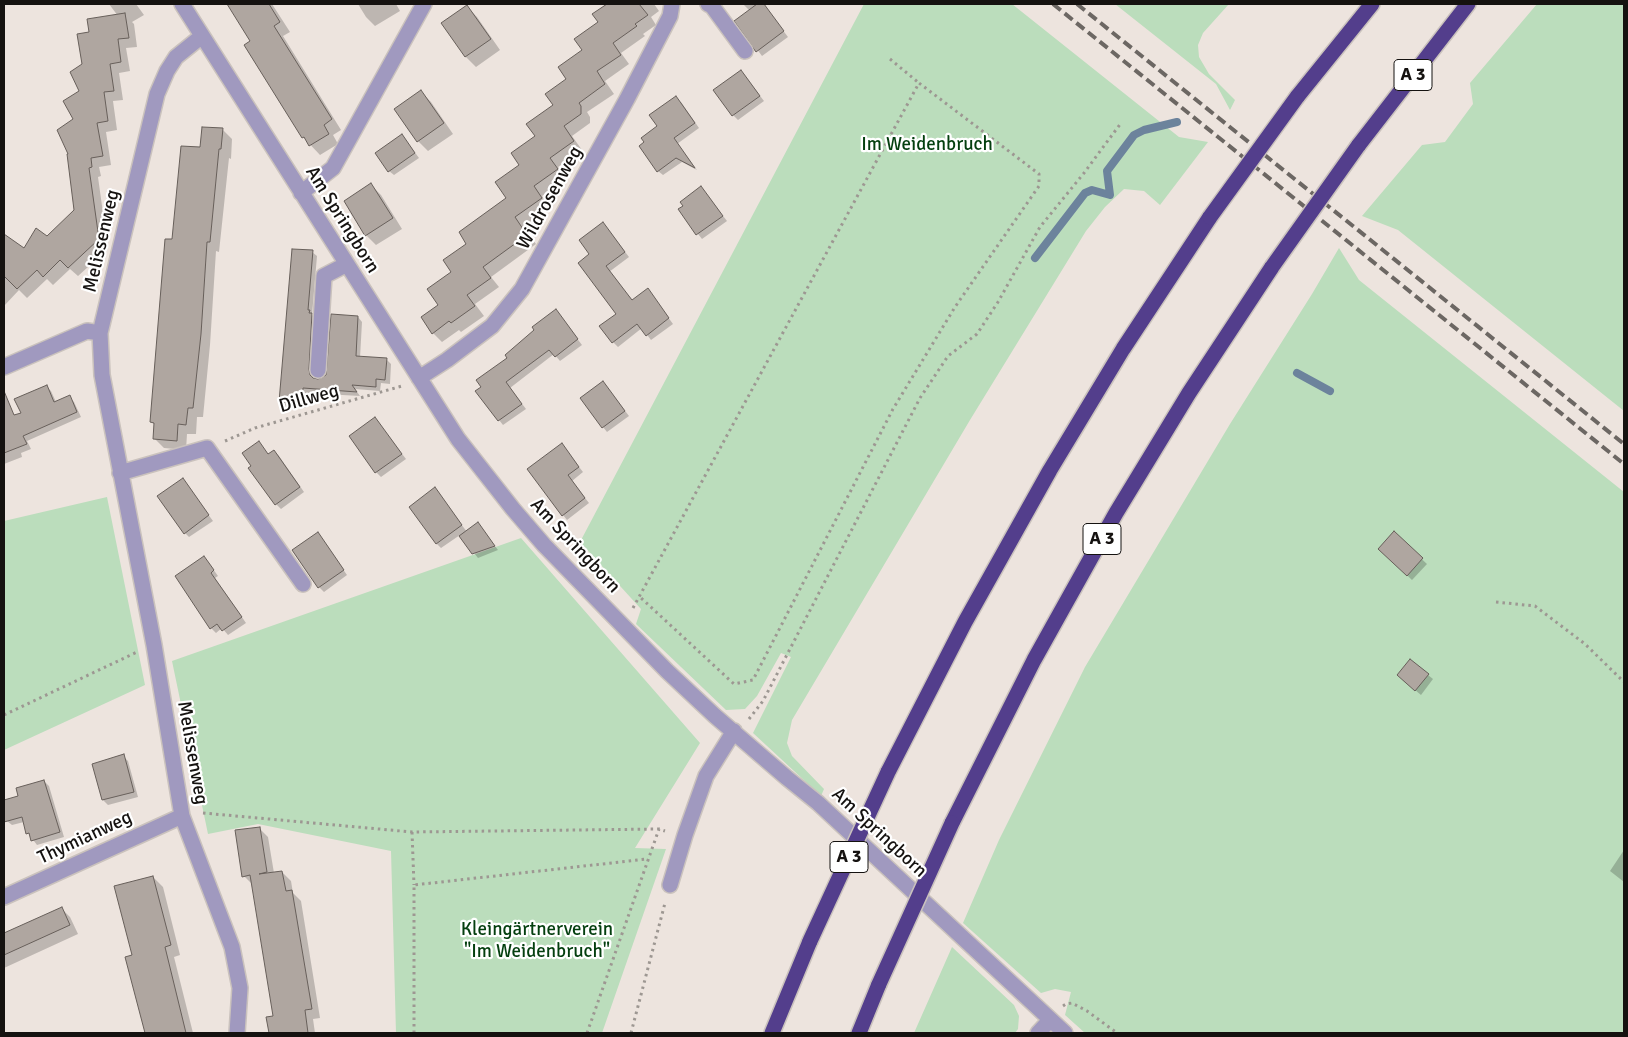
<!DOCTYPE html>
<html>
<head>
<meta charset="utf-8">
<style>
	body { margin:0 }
	#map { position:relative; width:1628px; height:1037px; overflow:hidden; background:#ede4de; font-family:Signika,sans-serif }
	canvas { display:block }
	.frame { position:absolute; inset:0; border:5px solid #151210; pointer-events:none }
</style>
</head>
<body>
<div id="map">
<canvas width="1628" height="1037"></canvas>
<div class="frame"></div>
</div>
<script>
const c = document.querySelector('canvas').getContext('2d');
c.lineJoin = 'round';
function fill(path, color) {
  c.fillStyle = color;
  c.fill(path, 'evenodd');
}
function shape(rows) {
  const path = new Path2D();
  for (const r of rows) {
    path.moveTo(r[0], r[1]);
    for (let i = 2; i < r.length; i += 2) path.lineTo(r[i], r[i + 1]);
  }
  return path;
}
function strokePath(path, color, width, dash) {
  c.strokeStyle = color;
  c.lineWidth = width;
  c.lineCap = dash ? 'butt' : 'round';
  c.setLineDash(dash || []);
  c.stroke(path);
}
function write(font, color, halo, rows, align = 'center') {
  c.font = font + ' Signika,sans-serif';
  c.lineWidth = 4.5;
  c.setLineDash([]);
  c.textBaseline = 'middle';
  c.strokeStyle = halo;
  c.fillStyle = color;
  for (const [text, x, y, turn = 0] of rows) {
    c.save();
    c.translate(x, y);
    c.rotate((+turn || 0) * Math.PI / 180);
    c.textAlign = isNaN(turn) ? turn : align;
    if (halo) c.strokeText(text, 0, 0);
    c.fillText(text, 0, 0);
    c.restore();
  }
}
fill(shape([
	[864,4,1012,4,1179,137,1208,142,1160,205,1144,191,1124,189,1105,207,1086,231,970,420,792,720,787,743,792,756,824,789,821,796,753,733,791,657,781,653,757,696,745,709,726,710,636,624,641,609,580,542],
	[1115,4,1229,4,1203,33,1198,45,1199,57,1209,74,1235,100,1230,110,1216,84],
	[1537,4,1624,4,1624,411,1398,230,1362,216,1422,145,1445,142,1473,104,1470,83],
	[1339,248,1359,280,1624,492,1624,1033,1085,1033,1065,1015,1071,992,1055,989,1041,993,963,923,999,840,1085,667,1230,424,1312,294],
	[107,497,145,685,4,750,4,521],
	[521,538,700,743,635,848,666,849,602,1033,396,1033,391,851,258,824,208,834,172,661],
	[952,947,1014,1005,1019,1016,1018,1029,1015,1033,914,1033]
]), '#bbddbc');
fill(shape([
	[109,4,136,4,144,15,132,22,134,24,137,47,126,48,130,71,119,73,123,100,113,101,117,130,106,132,111,165,99,167,101,176,98,177,108,249,78,276,70,269,53,285,47,279,27,298,19,290,4,306,4,250,10,240,25,250,47,238,76,210,74,120,90,33,118,16],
	[228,4,272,4,290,32,283,36,341,130,333,135,338,144,320,155,303,137,252,41],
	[358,4,396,4,400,11,375,26,366,17],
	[603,4,654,4,659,11,651,17,656,25,643,34,645,36,621,53,629,64,605,81,614,94,587,112,590,117,590,123,572,136,582,150,558,167,566,179,542,196,550,207,523,227,536,244,491,277,499,287,475,304,484,316,461,332,459,330,442,342,433,333,440,305,453,273,468,244,508,199,521,165,599,22,605,7],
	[743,4,763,4,788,37,762,56,736,21,750,11],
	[467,7,477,17,500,50,476,67,466,57,443,23],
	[741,71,764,101,738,120,733,115],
	[421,92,431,102,453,134,428,151,418,141],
	[681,102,699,128,677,144,697,170,682,162,663,175,658,171,646,142],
	[222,129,232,139,231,159,229,158,219,252,216,251,210,345,203,417,197,417,196,434,187,434,186,450,164,448,154,438,155,425,152,422,173,241,201,149],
	[402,135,419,158,394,175,389,171],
	[371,185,381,195,402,229,376,245,366,235],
	[701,188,727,221,702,239,679,210],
	[603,223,629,257,609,272,633,301,652,295,673,324,651,340,642,328,618,347,613,342,618,314,591,254],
	[312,252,317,256,312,315,316,319,314,380,318,381,327,376,358,317,362,322,360,358,386,359,391,364,390,384,381,383,380,391,355,389,360,396,307,393,306,408,285,407,281,402],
	[560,316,582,345,560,361,554,354,510,388,526,409,503,425,499,420,482,387,509,358],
	[603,382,629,416,607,432,603,427],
	[46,386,51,391,56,402,69,397,74,402,81,417,27,441,31,449,21,453,22,457,4,464,4,421,22,413],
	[375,419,406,459,381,477,376,472],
	[263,448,269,455,274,451,279,456,304,492,281,509,276,504],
	[566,450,583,472,572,481,589,503,567,520,563,515],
	[183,480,213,521,189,537,185,533],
	[435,489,467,532,478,524,498,550,478,558,460,535,441,548,436,543],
	[1394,533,1427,564,1412,580,1380,549],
	[322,539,347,575,324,592,319,587],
	[208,562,218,576,215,578,246,623,228,635,222,628,216,633,211,628],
	[1428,675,1433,679,1421,695,1403,680],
	[123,756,128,761,138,797,108,805,103,800,93,764],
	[44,781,49,786,64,837,37,845,28,833,24,822,12,825,7,821,4,809,4,801,20,797],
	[259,828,268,837,274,873,282,872,291,881,293,893,301,901,320,1018,313,1019,315,1033,270,1033,268,1018,274,1017,253,885,244,876],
	[1624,850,1624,882,1610,871],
	[153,877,163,887,180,955,174,957,193,1033,146,1033,127,958,134,956],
	[61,908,70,917,78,934,4,968,4,935]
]), '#0003');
strokePath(shape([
	[1035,258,1085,193,1092,190,1110,195,1107,171,1134,135,1144,130,1177,122],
	[1297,373,1330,391]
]), '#6c839c', 8);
const building = shape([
	[227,4,269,4,280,22,274,26,332,119,324,125,329,134,309,146,304,137,302,138,244,45,250,41,227,4],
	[607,4,639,4,648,15,635,24,637,26,613,43,621,55,597,71,605,84,579,103,581,106,581,114,564,126,574,141,550,158,558,169,534,186,542,198,515,217,527,235,483,267,491,278,467,295,475,306,451,323,449,321,432,334,421,317,438,305,427,289,451,272,443,260,466,244,459,232,506,198,495,182,519,165,511,153,535,136,526,124,553,105,545,94,566,79,558,67,582,50,574,39,598,22,592,14,607,4],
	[757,4,764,4,784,31,756,52,734,21,757,4],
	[467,5,491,39,465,57,441,23,467,5],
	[125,13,129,38,118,39,121,62,110,64,114,91,104,92,108,121,97,123,103,156,91,158,92,167,89,168,99,239,68,268,60,260,43,277,37,270,17,289,4,276,4,234,24,248,36,228,47,236,74,210,67,154,68,154,57,130,73,119,63,101,79,91,70,72,82,64,77,34,89,32,87,19,125,13],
	[741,70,760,96,732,116,713,90,741,70],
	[421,90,444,123,417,142,394,109,421,90],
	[676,96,695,123,674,138,695,168,676,158,657,172,639,146,644,142,641,138,657,126,649,115,676,96],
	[202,127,223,128,221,149,219,149,210,242,207,242,201,334,193,408,188,408,186,425,178,424,177,441,153,439,154,423,150,422,165,239,172,239,181,146,200,147,202,127],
	[402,134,415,153,388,172,375,153,402,134],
	[371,183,393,218,365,236,344,201,371,183],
	[701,186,723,216,696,235,678,209,683,206,680,202,701,186],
	[603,222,625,252,606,266,632,300,648,288,669,318,646,336,637,324,612,343,599,326,616,314,578,263,589,254,579,240,603,222],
	[292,249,313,250,308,310,310,310,309,313,312,313,309,369,310,375,313,378,318,379,326,375,331,314,358,316,356,356,387,358,385,380,376,379,376,387,352,385,357,392,303,388,302,404,279,402,292,249],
	[556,309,578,339,555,357,549,350,506,382,522,404,498,421,475,391,481,387,476,380,507,358,505,355,534,330,532,327,556,309],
	[603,381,625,411,602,428,580,398,603,381],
	[47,385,54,402,70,395,77,412,23,436,27,444,4,453,4,391,14,415,21,413,14,399,47,385],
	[375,417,402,454,375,473,349,436,375,417],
	[259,441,268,454,274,450,300,487,275,505,248,468,251,466,242,453,259,441],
	[562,443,579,467,568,475,585,498,562,516,527,469,562,443],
	[183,478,209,515,184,534,157,496,183,478],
	[435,487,462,525,436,544,409,507,435,487],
	[478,522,495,546,472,554,459,536,478,522],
	[1394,531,1423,558,1407,576,1378,549,1394,531],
	[318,532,344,570,318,588,292,550,318,532],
	[204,556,214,570,211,573,242,617,222,631,217,624,210,629,175,576,204,556],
	[1410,659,1429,674,1415,691,1397,675,1410,659],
	[124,754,134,792,102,800,92,764,124,754],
	[44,780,60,832,31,841,29,833,26,834,22,817,4,822,4,800,18,796,16,788,44,780],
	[260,827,267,872,259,874,282,871,286,891,292,890,312,1009,305,1010,308,1033,269,1033,266,1017,273,1016,250,875,242,877,235,830,260,827],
	[153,876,171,945,165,947,186,1033,145,1033,125,957,132,955,114,886,153,876],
	[62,907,70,925,4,955,4,933,62,907]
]);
fill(building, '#afa6a0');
strokePath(building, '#675f5a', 1);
const minor = shape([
	[182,4,458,439,513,509,544,545,667,671,715,716,787,778,818,803,1065,1033],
	[708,4,712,6,745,51],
	[202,36,176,57,167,71,157,94,100,333,102,375,154,645,182,816,232,947,240,988,237,1033],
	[301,193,333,168,424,4],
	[4,367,87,331,100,333],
	[318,370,324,276,347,264],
	[419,378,447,360,492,326,522,289,627,99,670,16,672,4],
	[120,473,207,448,303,584],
	[670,885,685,835,706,776,734,731],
	[4,897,182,816],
	[1038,1033,1050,1020]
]);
const highway = shape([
	[1297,97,1372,4],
	[1358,146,1468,4],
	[888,772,965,622,1050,470,1123,349,1210,217],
	[952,823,1034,660,1116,513,1189,393,1272,267],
	[772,1033,810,941],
	[859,1033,879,984]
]);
strokePath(minor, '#cac2bd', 18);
strokePath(highway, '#cac2bd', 18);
strokePath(shape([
	[890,59,919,83],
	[225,441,255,428,402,386],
	[1496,602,1535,606,1585,644,1624,682],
	[633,608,919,83,1039,174,1039,186,955,307,893,409,753,680,734,684,640,597],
	[4,715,137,652],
	[749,719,763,701,920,398,948,356,977,334,998,302,1040,227,1084,173,1121,123],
	[203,813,412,832,659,829,665,831],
	[412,832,414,885],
	[1063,1006,1066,1004,1072,1003,1087,1011,1117,1033],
	[414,1033,414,885,647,859],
	[587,1033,659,829],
	[631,1033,665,903]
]), '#9d9792', 3, [2.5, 4]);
strokePath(minor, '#a099bf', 15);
strokePath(highway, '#533e8c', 15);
strokePath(shape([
	[1053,4,1624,464],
	[1077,4,1624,444]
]), '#6c6763', 4, [10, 5]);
const highwayBridge = shape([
	[1210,217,1297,97],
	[1272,267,1358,146],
	[810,941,888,772],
	[879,984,952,823]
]);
strokePath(highwayBridge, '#cac2bd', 18, []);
strokePath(highwayBridge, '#533e8c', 15);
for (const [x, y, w] of [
	[1413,75,38],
	[1102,539,38],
	[849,857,38]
]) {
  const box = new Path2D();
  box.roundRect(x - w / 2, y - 15.5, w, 31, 4);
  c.fillStyle = '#fff';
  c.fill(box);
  strokePath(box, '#151210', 1);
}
write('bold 18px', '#151210', null, [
	["A 3",1413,75],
	["A 3",1102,539],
	["A 3",849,857]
]);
write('19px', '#043f0f', '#fff', [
	["Im Weidenbruch",927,145],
	["Kleingärtnerverein",537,930],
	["\"Im Weidenbruch\"",537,952]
]);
write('19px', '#151210', '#fff', [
	["Wildrosenweg",550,198,-61],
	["Am Springborn",342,220,58],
	["Melissenweg",102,241,-77],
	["Dillweg",309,399,-16],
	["Am Springborn",575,546,47],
	["Melissenweg",192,753,80],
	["Am Springborn",879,833,43],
	["Thymianweg",85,838,-25]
]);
</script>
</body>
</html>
